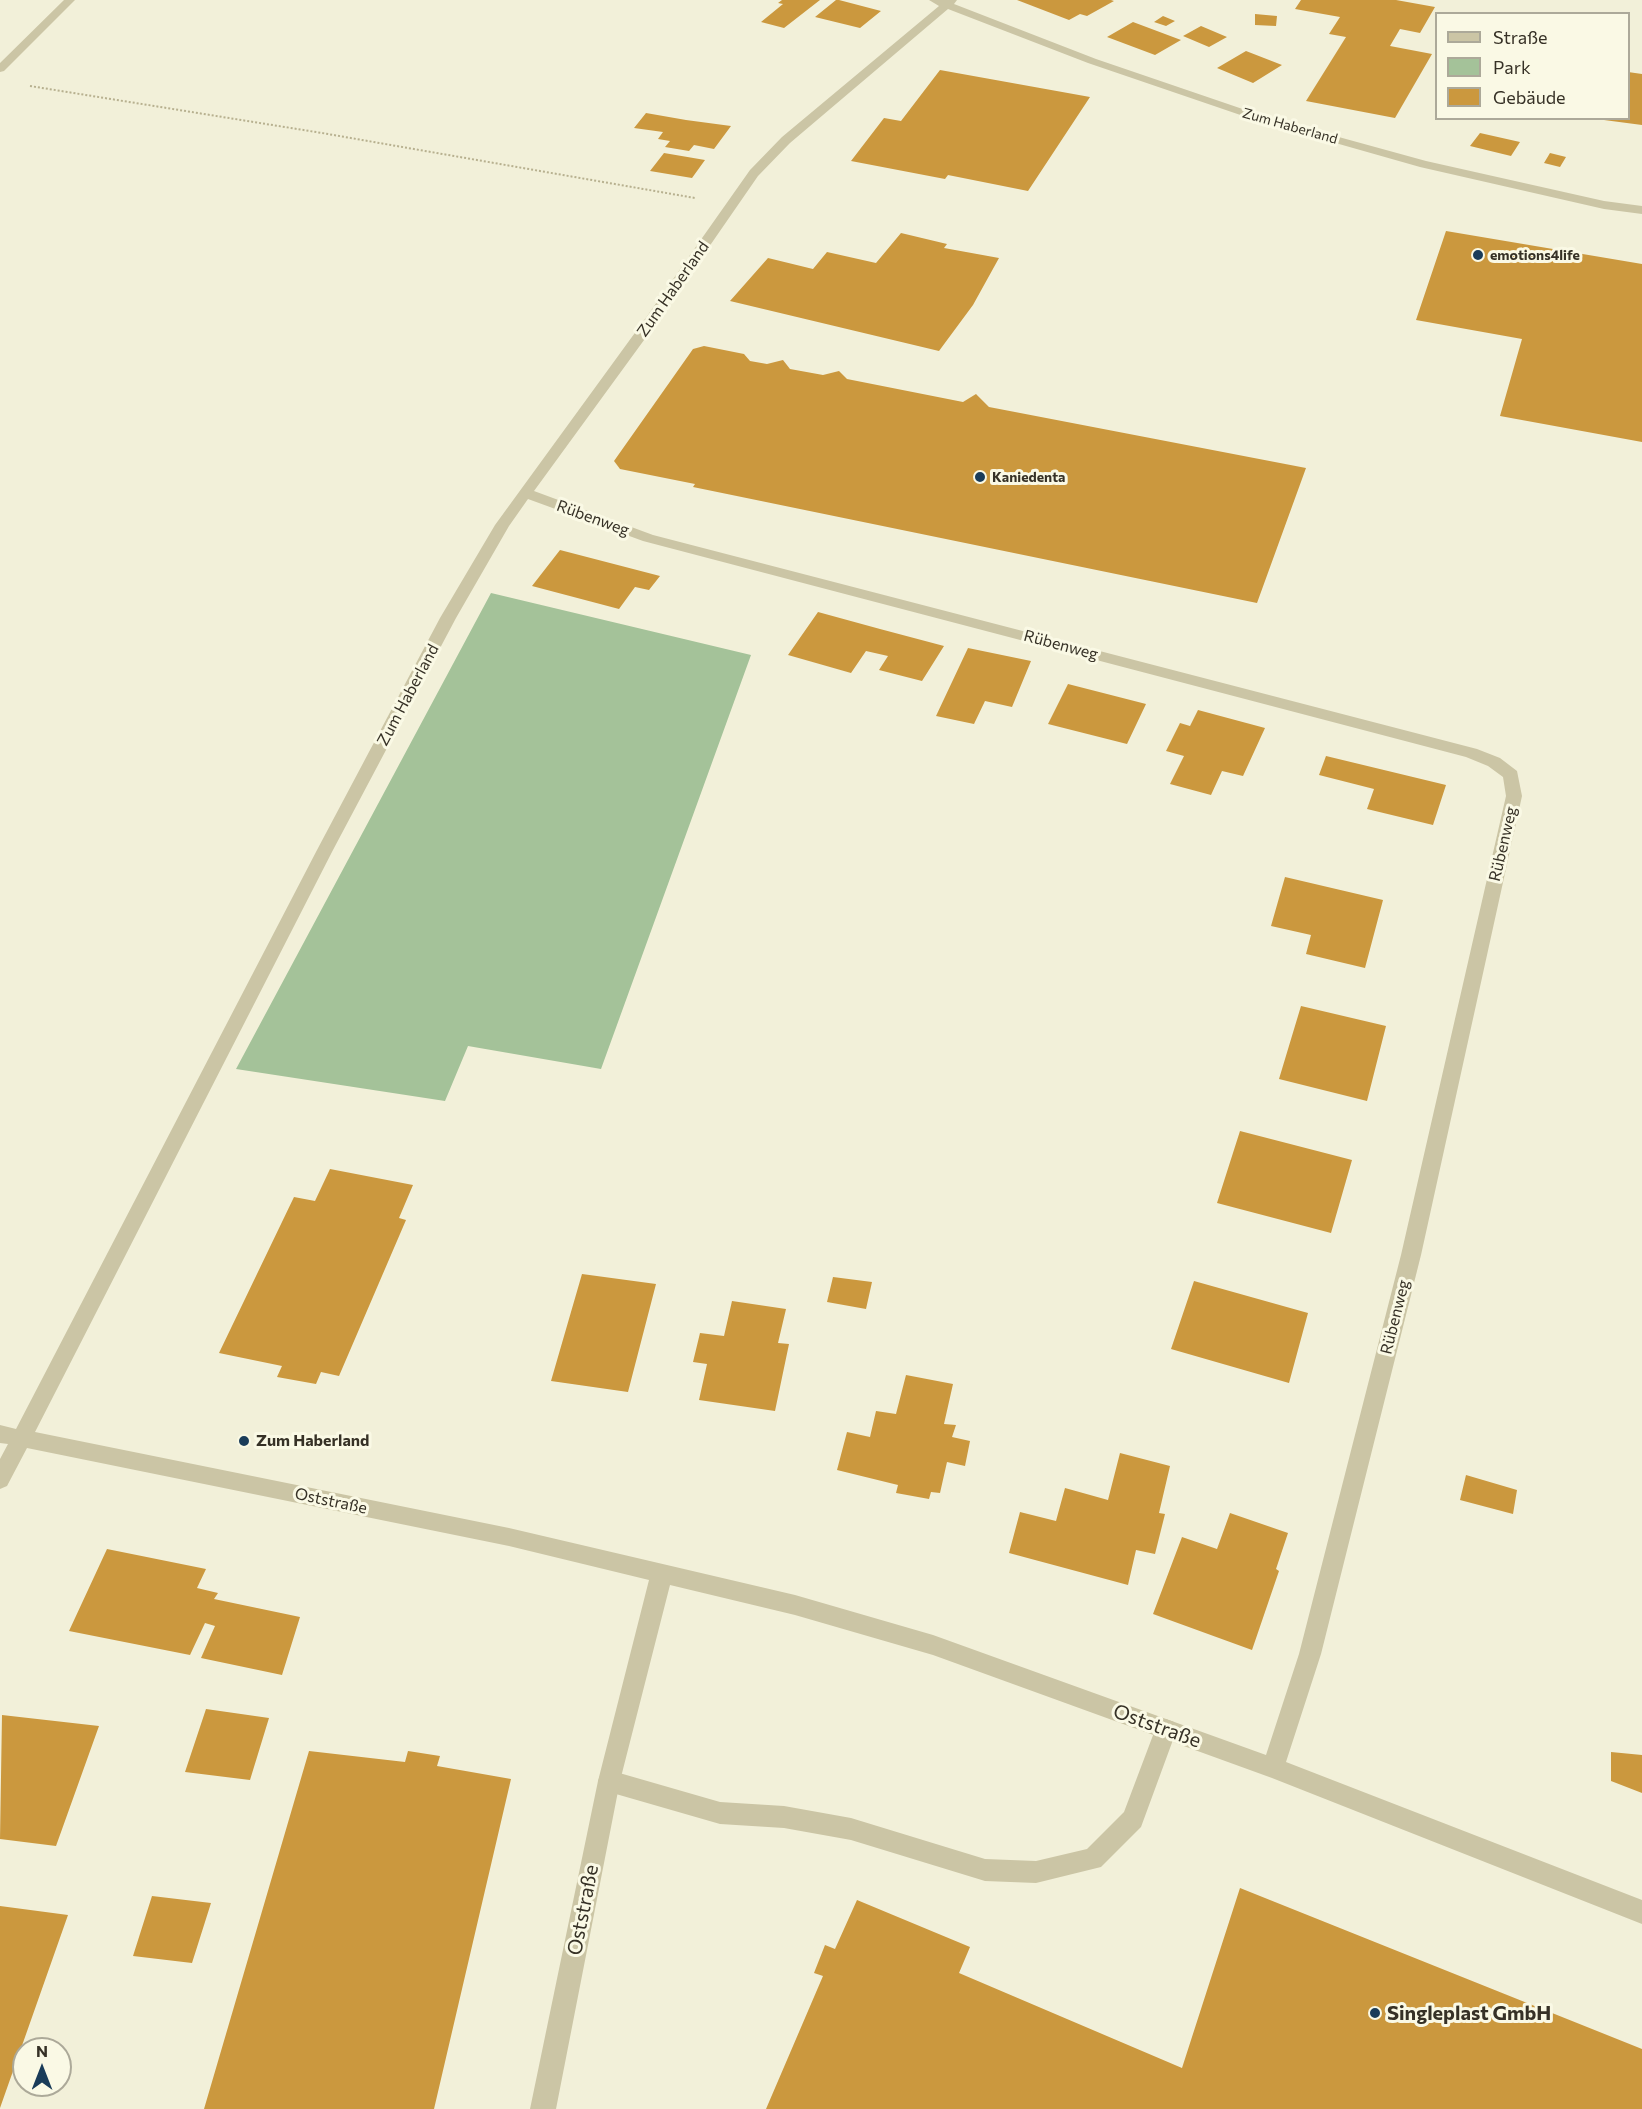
<!DOCTYPE html>
<html>
<head>
<meta charset="utf-8">
<style>
	body { margin:0 }
	#map { position:relative; width:1642px; height:2109px; overflow:hidden; background:#f2f0d9; font-family:Commissioner,sans-serif }
	canvas { display:block }
	.legend { position:absolute; left:1435px; top:12px; width:195px; height:108px; box-sizing:border-box; background:#faf9e5; border:2px solid #aca999; margin:0; padding:8px 10px; list-style:none; font-size:18px; color:#363126 }
	.legend li { display:flex; align-items:center; gap:12px; height:30px }
	.legend b { width:30px; border:2px solid #aca999 }
	.north { position:absolute; left:12px; top:2037px; width:60px; height:60px; box-sizing:border-box; background:#faf9e5; border:2px solid #aca999; border-radius:50%; rotate:0deg; font-size:16px; font-weight:700; line-height:24px; text-align:center; color:#363126 }
	.north::after { content:''; display:block; margin:auto; width:21px; height:27px; background:#1a3c59; clip-path:polygon(50% 0,100% 100%,50% 72%,0 100%) }
</style>
</head>
<body>
<div id="map">
<canvas width="1642" height="2109"></canvas>
<ul class="legend">
<li><b style="height:8px;background:#cbc5a5"></b>Straße</li>
<li><b style="height:16px;background:#a4c299"></b>Park</li>
<li><b style="height:16px;background:#cb983e"></b>Gebäude</li>
</ul>
<div class="north">N</div>
</div>
<script>
const c = document.querySelector('canvas').getContext('2d');
c.lineJoin = 'round';
function fill(path, color) {
  c.fillStyle = color;
  c.fill(path, 'evenodd');
}
function shape(rows) {
  const path = new Path2D();
  for (const r of rows) {
    path.moveTo(r[0], r[1]);
    for (let i = 2; i < r.length; i += 2) path.lineTo(r[i], r[i + 1]);
  }
  return path;
}
function strokePath(path, color, width, dash) {
  c.strokeStyle = color;
  c.lineWidth = width;
  c.lineCap = dash ? 'butt' : 'round';
  c.setLineDash(dash || []);
  c.stroke(path);
}
function write(font, color, halo, rows, align = 'center') {
  c.font = font + ' Commissioner,sans-serif';
  c.lineWidth = 6;
  c.setLineDash([]);
  c.textBaseline = 'middle';
  c.strokeStyle = halo;
  c.fillStyle = color;
  for (const [text, x, y, turn = 0] of rows) {
    c.save();
    c.translate(x, y);
    c.rotate((+turn || 0) * Math.PI / 180);
    c.textAlign = isNaN(turn) ? turn : align;
    if (halo) c.strokeText(text, 0, 0);
    c.fillText(text, 0, 0);
    c.restore();
  }
}
fill(shape([
	[491,593,751,655,601,1069,468,1046,445,1101,236,1069]
]), '#a4c299');
fill(shape([
	[782,0,820,0,784,28,761,22,783,4,778,3],
	[836,0,839,0,881,11,860,28,815,17],
	[1017,0,1111,0,1114,1,1087,16,1080,14,1069,20],
	[1301,0,1396,0,1435,7,1420,33,1400,29,1390,46,1432,54,1395,118,1306,101,1346,37,1329,34,1340,17,1295,9],
	[1255,14,1277,16,1276,26,1255,25],
	[1163,16,1175,21,1166,26,1154,22],
	[1133,22,1181,40,1155,55,1107,37],
	[1201,26,1227,37,1209,47,1183,36],
	[1246,51,1282,65,1253,83,1217,68],
	[940,70,1090,97,1028,191,948,175,945,179,851,161,884,118,901,121],
	[1628,72,1642,74,1642,125,1604,120,1628,118],
	[646,113,686,120,731,126,714,149,694,145,689,151,665,147,670,141,658,139,663,132,634,128],
	[1480,133,1520,142,1511,156,1470,146],
	[664,153,705,160,692,178,650,171],
	[1550,153,1566,157,1560,167,1544,163],
	[1446,231,1642,264,1642,442,1500,416,1522,339,1416,320],
	[901,233,947,244,944,248,999,258,973,305,939,351,730,301,768,258,813,269,827,252,876,263],
	[704,346,744,354,750,361,767,364,783,360,790,369,823,375,839,371,847,379,963,402,976,394,989,407,1306,468,1257,603,693,487,695,484,620,469,614,461,693,349],
	[560,550,660,576,649,590,635,587,619,609,532,586],
	[818,612,880,629,944,646,922,681,879,670,888,656,866,651,851,673,788,655],
	[968,648,1031,661,1012,707,985,701,974,724,936,716],
	[1068,684,1146,704,1127,744,1048,724],
	[1198,710,1265,728,1243,776,1222,771,1211,795,1170,784,1184,756,1166,751,1180,723,1190,726],
	[1326,756,1446,785,1433,825,1367,809,1374,789,1319,775],
	[1285,877,1383,900,1365,968,1306,954,1311,935,1271,926],
	[1301,1006,1386,1026,1367,1101,1279,1079],
	[1240,1131,1352,1160,1331,1233,1217,1203],
	[330,1169,413,1185,399,1218,406,1220,339,1376,321,1372,316,1384,277,1377,282,1366,219,1353,294,1197,315,1201],
	[582,1274,656,1284,628,1392,551,1381],
	[833,1277,872,1282,866,1309,827,1302],
	[1194,1281,1308,1313,1289,1383,1171,1349],
	[732,1301,786,1309,778,1343,789,1344,775,1411,699,1400,707,1364,693,1362,700,1333,724,1336],
	[906,1375,953,1384,944,1424,956,1425,952,1437,970,1441,965,1466,947,1462,940,1493,931,1492,929,1499,896,1493,898,1485,837,1470,847,1432,870,1437,876,1411,896,1414],
	[1120,1453,1170,1466,1159,1513,1165,1514,1155,1554,1136,1550,1128,1585,1009,1553,1020,1512,1056,1521,1065,1488,1108,1500],
	[1466,1475,1517,1490,1513,1514,1460,1500],
	[1230,1513,1288,1533,1276,1569,1279,1571,1252,1650,1153,1614,1182,1537,1217,1549],
	[107,1549,206,1569,197,1588,218,1593,214,1599,300,1617,282,1675,201,1658,215,1626,205,1623,190,1655,69,1631],
	[206,1709,269,1718,250,1780,185,1772],
	[2,1715,99,1726,56,1846,0,1839],
	[309,1751,405,1762,408,1751,440,1756,437,1766,511,1779,434,2109,204,2109],
	[1611,1752,1642,1755,1642,1793,1611,1781],
	[1240,1888,1642,2049,1642,2109,766,2109,823,1976,814,1973,825,1945,835,1949,857,1900,970,1947,959,1973,1182,2068],
	[152,1896,211,1903,192,1963,133,1956],
	[0,1906,68,1915,0,2108]
]), '#cb983e');
strokePath(shape([
	[30,86,322,133,695,198]
]), '#b7b08f', 2, [2, 2]);
fill(shape([
	[1166,1719,1174,1722,1177,1729,1141,1827,1101,1867,1036,1883,985,1881,851,1840,784,1828,720,1824,609,1792,601,1789,598,1781,601,1773,609,1770,720,1802,784,1806,851,1818,985,1859,1036,1861,1087,1849,1124,1812,1158,1722,1166,1719]
]), '#cbc5a5');
fill(shape([
	[64,0,75,0,4,71,0,72,0,63,64,0],
	[929,0,957,0,954,4,1096,59,1266,117,1426,161,1604,201,1642,206,1642,214,1604,209,1420,167,1258,121,1088,63,948,9,790,143,758,176,655,325,534,491,653,535,1477,749,1500,758,1517,771,1522,796,1421,1255,1321,1654,1286,1762,1642,1900,1642,1924,1272,1778,933,1655,795,1615,670,1585,620,1781,556,2109,530,2109,598,1781,649,1580,509,1546,27,1448,7,1486,0,1489,0,1459,8,1444,0,1443,0,1425,16,1429,317,850,440,618,495,525,645,319,750,170,782,137,939,6,929,0],
	[528,499,643,541,1466,757,1488,766,1503,777,1506,796,1401,1255,1299,1654,1266,1755,933,1635,795,1595,509,1528,35,1432,333,850,456,618,509,526,528,499]
]), '#cbc5a5');
for (const [x, y, r, color] of [
	[1478,255,6,"#1a3c59"],
	[980,477,6,"#1a3c59"],
	[244,1441,6,"#1a3c59"],
	[1375,2013,6,"#1a3c59"]
]) {
  const dot = new Path2D();
  dot.arc(x, y, r, 0, 2 * Math.PI);
  c.fillStyle = color;
  c.fill(dot);
  strokePath(dot, '#faf9e5', 2);
}
write('14px', '#363126', '#faf9e5', [
	["Zum Haberland",1290,126,16]
]);
write('bold 14px', '#363126', '#faf9e5', [
	["emotions4life",1490,255],
	["Kaniedenta",992,477]
], 'left');
write('16px', '#363126', '#faf9e5', [
	["Zum Haberland",673,289,-55],
	["Rübenweg",593,518,20],
	["Rübenweg",1061,645,15],
	["Zum Haberland",408,695,-62],
	["Rübenweg",1503,844,-77],
	["Rübenweg",1395,1317,-76],
	["Oststraße",331,1501,12]
]);
write('bold 16px', '#363126', '#faf9e5', [
	["Zum Haberland",256,1441]
], 'left');
write('20px', '#363126', '#faf9e5', [
	["Oststraße",1157,1726,20],
	["Oststraße",583,1910,-79]
]);
write('bold 20px', '#363126', '#faf9e5', [
	["Singleplast GmbH",1387,2013]
], 'left');
</script>
</body>
</html>
